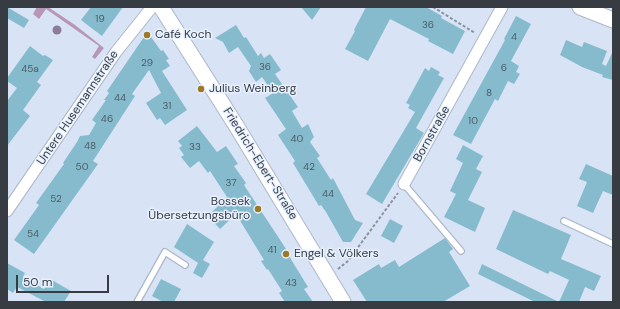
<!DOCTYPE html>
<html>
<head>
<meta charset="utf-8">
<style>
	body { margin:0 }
	#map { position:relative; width:620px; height:309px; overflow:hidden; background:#d8e4f5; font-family:"DM Sans",sans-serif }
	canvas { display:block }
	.frame { position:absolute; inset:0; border:8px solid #373c42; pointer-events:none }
	.scale { position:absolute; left:16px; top:275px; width:93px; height:18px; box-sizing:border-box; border:2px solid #373c42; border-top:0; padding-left:5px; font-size:12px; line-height:14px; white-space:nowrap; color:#373c42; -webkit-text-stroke:3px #e7f1ff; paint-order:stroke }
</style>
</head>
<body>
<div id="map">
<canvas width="620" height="309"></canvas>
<div class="frame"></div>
<div class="scale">50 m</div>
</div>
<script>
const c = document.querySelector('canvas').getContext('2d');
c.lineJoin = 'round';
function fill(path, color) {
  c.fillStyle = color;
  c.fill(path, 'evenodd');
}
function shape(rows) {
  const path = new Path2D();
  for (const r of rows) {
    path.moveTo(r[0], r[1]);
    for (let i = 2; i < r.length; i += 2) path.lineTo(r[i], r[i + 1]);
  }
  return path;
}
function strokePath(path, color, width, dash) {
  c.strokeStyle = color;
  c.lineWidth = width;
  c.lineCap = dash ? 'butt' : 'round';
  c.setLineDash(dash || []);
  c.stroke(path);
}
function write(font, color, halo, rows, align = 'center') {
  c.font = font + ' "DM Sans",sans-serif';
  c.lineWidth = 3;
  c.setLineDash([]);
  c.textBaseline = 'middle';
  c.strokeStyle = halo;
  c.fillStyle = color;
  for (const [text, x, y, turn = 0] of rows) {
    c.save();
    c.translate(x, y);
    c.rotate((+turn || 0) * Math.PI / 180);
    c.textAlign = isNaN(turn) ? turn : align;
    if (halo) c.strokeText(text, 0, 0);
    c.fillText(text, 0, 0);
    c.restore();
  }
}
fill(shape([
	[37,7,48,7,75,25,104,48,95,59,92,57,99,46,46,9,39,19,33,14]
]), '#b896b8');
fill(shape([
	[7,7,29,20,24,28,7,18],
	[91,7,123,7,102,36,81,20],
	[301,7,321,7,312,20],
	[366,7,426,7,442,16,441,18,465,31,453,54,428,41,429,39,390,19,368,61,345,49,355,31,354,30],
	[516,16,531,24,511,61,519,66,516,72,520,74,514,84,508,81,498,101,495,99,471,144,453,135,505,40,504,39],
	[236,25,244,38,246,37,258,56,261,53,264,58,270,54,281,70,275,74,298,107,292,111,302,128,308,124,314,137,310,142,320,156,317,158,331,180,333,178,355,220,363,223,351,242,343,242,326,212,321,205,319,206,293,163,295,161,278,135,286,129,265,98,273,93,262,77,256,82,249,71,251,66,238,47,229,53,223,42,215,38],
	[149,34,161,51,163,50,169,59,166,60,170,66,162,71,187,110,165,125,160,118,157,120,146,103,161,93,149,70,132,94,135,96,93,161,98,164,34,254,14,240,39,205,36,203,64,164,63,163,77,142,80,136,89,135,96,123,92,120,106,100,104,100,109,93,107,91,144,37],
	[566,40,582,47,584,42,607,51,602,64,606,66,613,51,613,80,602,77,603,75,582,67,560,55],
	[30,46,43,56,45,55,53,60,37,82,41,85,23,110,30,116,7,146,7,101,17,88,7,81,7,78],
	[431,67,440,72,438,75,444,78,416,128,424,133,382,204,366,194,415,112,408,108,410,105,406,103,425,68,429,71],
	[197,126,217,152,226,146,238,164,234,166,246,183,244,185,290,255,289,256,308,287,304,289,313,302,285,302,279,293,282,291,268,269,267,270,261,261,264,260,236,214,220,229,208,216,227,197,210,171,208,173,199,161,190,168,181,157,184,155,179,148,182,146,178,141],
	[463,145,483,156,476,169,482,172,468,200,485,208,475,232,444,217,456,194,450,191,463,163,456,159],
	[586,164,613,176,613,195,603,191,593,213,577,206,587,182,579,179],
	[513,210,571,235,561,259,601,276,594,291,585,287,579,302,535,302,478,274,482,264,559,302,569,280,550,271,548,274,496,249],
	[390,219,403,226,394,243,381,236],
	[187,224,214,242,203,260,210,264,202,278,193,273,198,263,174,247],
	[445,238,453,249,449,252,470,286,443,302,367,302,353,280,379,264,381,268,395,260,399,267],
	[7,263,25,273,23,277,44,289,50,279,71,291,64,302,46,302,17,287,13,293,7,289],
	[161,279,181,289,174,302,163,302,152,296]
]), '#86bbce');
const lane = shape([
	[404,184,461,251],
	[564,221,613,244],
	[137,302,165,252,185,265]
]);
const street = shape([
	[404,184,502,7],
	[7,211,116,52,152,7]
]);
const secondary = shape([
	[161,7,237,127,343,302],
	[580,7,613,20]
]);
strokePath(lane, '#acb7c8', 8);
strokePath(street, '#acb7c8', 13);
strokePath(secondary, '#acb7c8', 17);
strokePath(shape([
	[433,7,475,33],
	[338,269,348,261,398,193]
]), '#89929d', 2, [3, 2]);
strokePath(lane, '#fff', 5.5);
strokePath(street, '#fff', 11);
strokePath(secondary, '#fff', 15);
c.fillStyle = '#8d7b9b';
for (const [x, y] of [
	[57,30]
]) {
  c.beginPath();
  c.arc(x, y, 4.5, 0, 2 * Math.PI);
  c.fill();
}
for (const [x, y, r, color] of [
	[147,35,4,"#9c7a25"],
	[201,89,4,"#9c7a25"],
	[258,209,4,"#9c7a25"],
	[286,254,4,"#9c7a25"]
]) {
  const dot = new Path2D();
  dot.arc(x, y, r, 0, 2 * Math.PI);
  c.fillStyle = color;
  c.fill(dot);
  strokePath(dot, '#e7f1ff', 1.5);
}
write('10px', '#4b5c65', null, [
	["19",100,19],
	["36",428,25],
	["4",514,37],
	["29",147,63],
	["36",265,67],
	["6",504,68],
	["45a",30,69],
	["8",489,93],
	["44",120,98],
	["31",167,106],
	["46",107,119],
	["10",473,121],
	["40",297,139],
	["48",90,146],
	["33",195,147],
	["50",82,167],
	["42",309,167],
	["37",231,183],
	["44",328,194],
	["52",56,199],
	["54",33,234],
	["41",272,250],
	["43",291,283]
]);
write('12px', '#373c42', '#e7f1ff', [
	["Café Koch",155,35],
	["Julius Weinberg",209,89],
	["Bossek",250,202,"right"],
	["Übersetzungsbüro",250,216,"right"],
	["Engel & Völkers",294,254]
], 'left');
write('12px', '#373c42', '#e7f1ff', [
	["Untere Husemannstraße",78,108,-56],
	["Bornstraße",432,134,-61],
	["Friedrich-Ebert-Straße",260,164,58]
]);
</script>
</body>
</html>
